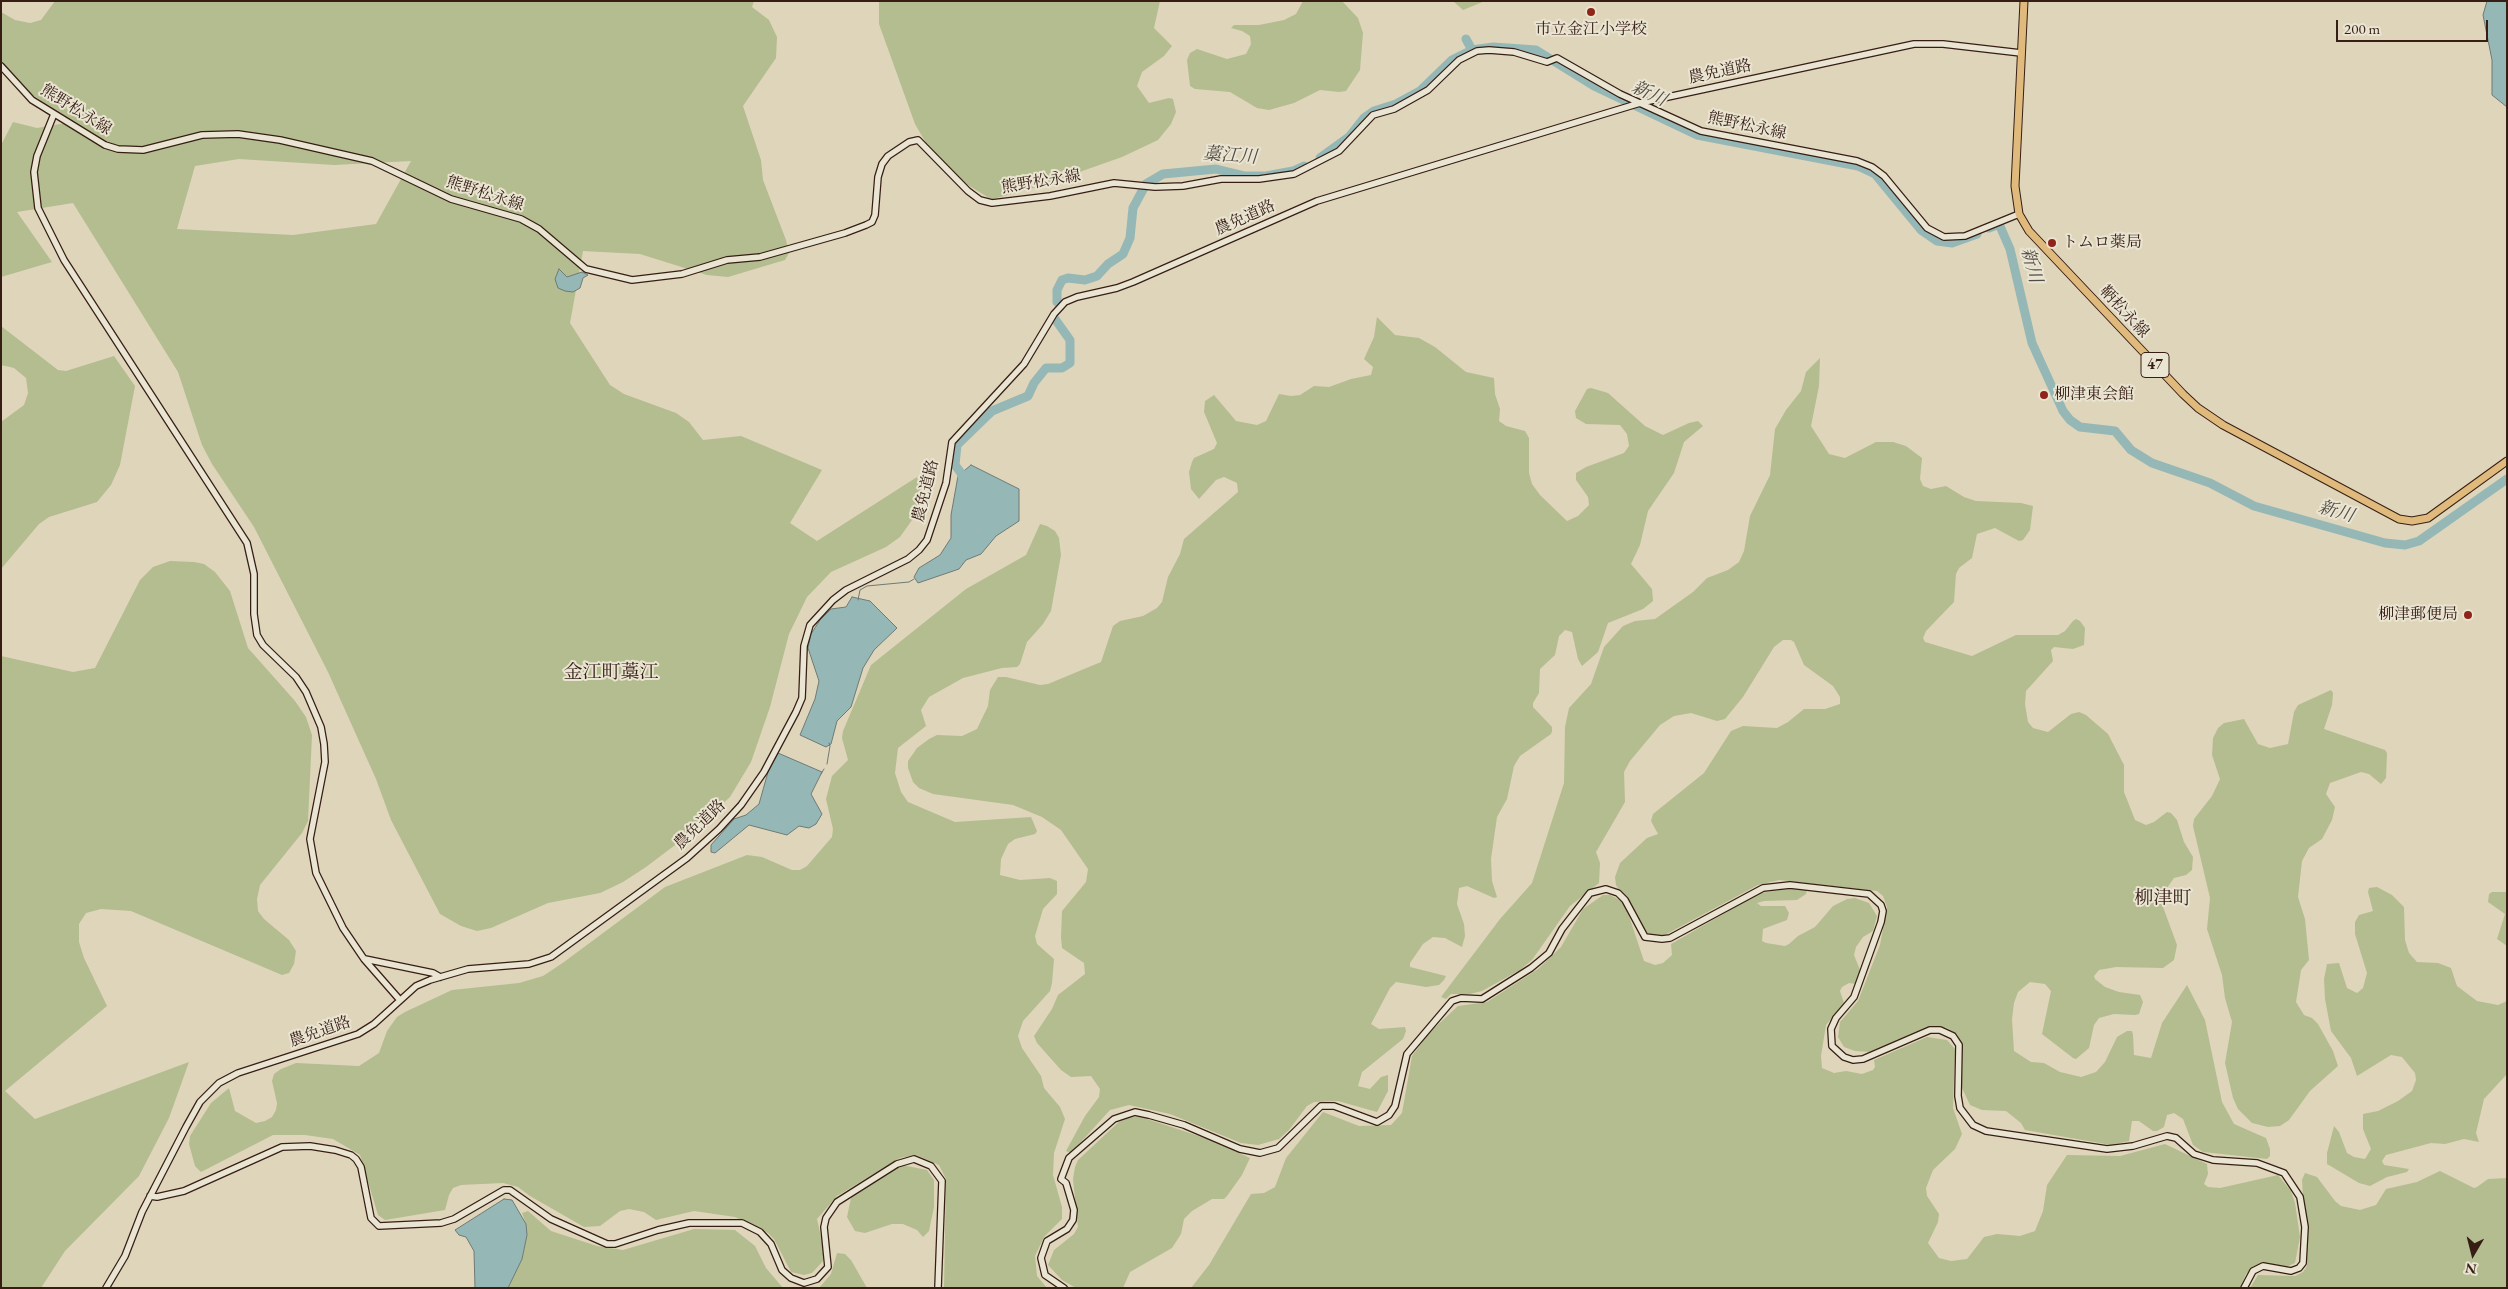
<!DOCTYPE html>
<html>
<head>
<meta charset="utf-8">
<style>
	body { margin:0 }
	#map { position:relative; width:2508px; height:1289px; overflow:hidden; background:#dfd5ba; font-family:"EB Garamond",serif }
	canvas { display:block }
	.frame { position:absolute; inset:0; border:2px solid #361e15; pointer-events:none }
	.north { position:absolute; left:2448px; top:1229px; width:50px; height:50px; -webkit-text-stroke:4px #eae4d2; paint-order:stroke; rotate:188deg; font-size:14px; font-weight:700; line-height:20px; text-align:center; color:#361e15 }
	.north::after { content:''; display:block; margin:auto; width:18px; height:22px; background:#361e15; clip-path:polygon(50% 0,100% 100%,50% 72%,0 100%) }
	.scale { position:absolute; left:2336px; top:20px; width:152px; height:22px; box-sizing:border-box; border:2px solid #361e15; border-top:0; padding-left:6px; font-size:15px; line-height:18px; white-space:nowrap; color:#361e15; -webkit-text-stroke:4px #eae4d2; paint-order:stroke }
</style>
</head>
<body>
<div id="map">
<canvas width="2508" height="1289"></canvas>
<div class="frame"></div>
<div class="north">N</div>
<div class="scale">200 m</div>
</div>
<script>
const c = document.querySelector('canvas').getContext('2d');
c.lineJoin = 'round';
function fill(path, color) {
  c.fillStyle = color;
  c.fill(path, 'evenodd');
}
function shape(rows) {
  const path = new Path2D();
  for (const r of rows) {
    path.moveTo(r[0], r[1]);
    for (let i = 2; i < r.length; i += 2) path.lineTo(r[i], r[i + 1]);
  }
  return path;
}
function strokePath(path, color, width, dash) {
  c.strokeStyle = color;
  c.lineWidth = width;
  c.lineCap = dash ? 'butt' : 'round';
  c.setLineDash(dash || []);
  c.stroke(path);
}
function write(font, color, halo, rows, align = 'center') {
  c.font = font + ' "EB Garamond","Noto Serif JP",serif';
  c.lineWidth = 4;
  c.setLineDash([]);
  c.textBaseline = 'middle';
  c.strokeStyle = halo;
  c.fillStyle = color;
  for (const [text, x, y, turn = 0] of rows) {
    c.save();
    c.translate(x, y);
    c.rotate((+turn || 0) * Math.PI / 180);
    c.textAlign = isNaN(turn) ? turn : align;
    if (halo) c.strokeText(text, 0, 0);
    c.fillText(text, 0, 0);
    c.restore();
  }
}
fill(shape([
	[55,1,754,1,752,7,769,20,777,37,776,58,743,106,761,160,763,180,786,240,789,253,785,260,728,277,707,275,640,254,583,251,570,323,610,385,624,394,676,413,689,422,703,440,741,436,822,470,790,523,817,541,917,477,921,493,917,513,900,537,886,547,831,572,807,597,789,634,770,707,751,762,730,797,691,833,646,867,623,882,600,893,548,903,491,928,477,931,461,926,440,914,391,820,376,779,328,672,254,527,212,464,202,445,178,372,73,203,17,212,52,262,1,277,1,145,13,122,37,128,72,122,24,89,1,63,1,12,15,20,30,23,41,20],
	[239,159,334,165,411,161,376,224,293,235,177,229,195,166],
	[879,1,1160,1,1154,28,1172,46,1164,56,1142,72,1137,86,1149,103,1169,98,1173,99,1176,112,1171,124,1158,140,1122,157,1037,187,993,199,989,198,960,180,926,143,915,124,879,24],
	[1303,1,1342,1,1358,18,1363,33,1360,70,1346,91,1339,92,1320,90,1294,103,1269,110,1257,108,1230,92,1195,89,1190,86,1187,60,1190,53,1197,49,1227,59,1246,54,1251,44,1250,36,1242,31,1231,28,1234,25,1259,25,1284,20,1296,14],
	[1453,1,1485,1,1463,10],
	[1377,317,1395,335,1419,338,1435,347,1466,372,1494,378,1495,394,1500,409,1499,421,1506,426,1525,431,1529,438,1529,473,1532,484,1540,495,1567,521,1578,516,1589,505,1588,497,1576,480,1576,473,1586,467,1624,453,1629,446,1627,434,1620,425,1586,424,1576,418,1575,411,1587,389,1591,388,1608,393,1645,426,1663,435,1689,423,1698,421,1703,426,1684,442,1674,473,1648,511,1640,545,1631,564,1652,589,1653,601,1643,609,1608,623,1598,652,1582,666,1578,659,1572,632,1565,630,1559,636,1555,655,1540,669,1539,693,1533,703,1533,707,1552,727,1552,731,1551,734,1520,756,1514,766,1507,799,1497,817,1491,859,1492,881,1497,897,1494,898,1467,886,1459,888,1457,904,1464,924,1465,936,1462,947,1445,938,1433,937,1423,944,1410,963,1410,967,1446,976,1444,980,1439,985,1426,987,1396,982,1390,988,1371,1024,1379,1029,1405,1027,1406,1031,1403,1039,1362,1072,1358,1086,1370,1089,1381,1077,1388,1075,1388,1091,1377,1112,1338,1101,1314,1102,1307,1106,1289,1130,1279,1139,1258,1145,1241,1143,1170,1114,1129,1105,1110,1110,1071,1153,1066,1151,1085,1116,1099,1097,1100,1089,1091,1076,1071,1077,1061,1070,1037,1043,1034,1036,1052,1009,1058,995,1085,974,1084,963,1062,948,1061,937,1062,911,1086,882,1088,869,1061,830,1042,817,1013,805,933,794,919,788,913,782,908,768,908,761,917,748,929,739,937,735,962,736,977,729,988,706,990,690,998,677,1006,677,1040,685,1048,684,1101,662,1113,626,1120,621,1143,616,1157,608,1162,602,1168,577,1180,554,1184,539,1238,492,1237,483,1224,477,1216,480,1199,499,1191,489,1189,472,1192,462,1194,458,1214,449,1217,443,1204,412,1205,401,1214,395,1236,421,1257,425,1266,421,1279,394,1291,396,1300,395,1314,386,1329,387,1351,379,1371,375,1373,367,1364,359,1374,337],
	[1,326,58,370,66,371,114,356,135,386,120,465,111,485,97,502,49,517,39,524,1,569,1,422,24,405,28,393,26,378,14,368,1,365],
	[1820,358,1819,386,1811,426,1829,454,1845,458,1876,442,1893,442,1906,446,1922,458,1920,479,1923,486,1931,489,1946,486,1964,497,1976,501,2021,503,2033,506,2030,530,2023,540,2019,541,1995,528,1977,534,1972,558,1959,568,1956,574,1954,602,1926,631,1923,638,1925,642,1972,656,2016,635,2058,635,2065,631,2073,621,2076,619,2080,621,2085,628,2084,645,2073,649,2054,647,2051,650,2053,661,2026,691,2025,704,2028,722,2033,728,2048,732,2071,714,2079,712,2086,715,2108,734,2124,765,2124,792,2135,820,2146,825,2154,822,2167,812,2171,813,2177,820,2184,842,2193,857,2192,870,2186,875,2174,878,2162,895,2163,907,2177,945,2174,960,2163,968,2116,967,2099,970,2094,976,2095,979,2105,987,2119,992,2140,995,2143,1002,2139,1014,2135,1015,2114,1014,2099,1018,2094,1025,2089,1048,2076,1059,2073,1058,2042,1034,2051,991,2045,984,2030,982,2018,992,2014,1003,2012,1019,2014,1051,2031,1062,2044,1063,2060,1072,2081,1077,2096,1072,2105,1062,2117,1037,2127,1031,2132,1031,2133,1035,2134,1055,2151,1058,2162,1023,2187,985,2205,1020,2222,1102,2234,1124,2266,1138,2270,1149,2270,1156,2267,1159,2203,1152,2193,1145,2183,1119,2174,1113,2167,1115,2164,1127,2157,1131,2153,1131,2139,1121,2132,1121,2129,1141,2111,1145,2025,1130,2021,1123,2006,1111,1982,1110,1970,1105,1962,1088,1962,1045,1957,1034,1947,1028,1939,1026,1918,1031,1871,1052,1855,1051,1844,1047,1838,1037,1840,1022,1858,1001,1880,945,1887,907,1883,896,1877,891,1779,880,1758,885,1661,937,1646,933,1616,885,1615,877,1620,863,1647,838,1658,834,1651,821,1653,814,1704,773,1731,731,1743,726,1777,728,1788,722,1804,709,1825,709,1840,704,1840,697,1833,686,1804,665,1794,642,1791,640,1783,640,1774,647,1743,697,1725,719,1717,721,1691,713,1674,716,1660,725,1630,761,1624,772,1625,802,1596,852,1600,863,1599,883,1570,906,1532,960,1520,970,1482,991,1470,994,1451,994,1446,999,1441,997,1500,919,1532,883,1564,783,1565,727,1569,708,1591,684,1604,647,1623,626,1635,621,1655,619,1693,592,1707,578,1728,570,1739,562,1744,551,1750,516,1770,475,1775,429,1786,410,1801,391,1806,372],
	[1040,524,1047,526,1055,531,1059,538,1061,555,1051,611,1043,624,1027,642,1020,664,1017,667,1002,668,963,678,929,697,921,710,926,726,898,748,895,773,901,792,908,802,955,822,1031,817,1037,831,1035,834,1015,839,1008,844,1001,859,1000,875,1020,880,1050,878,1057,881,1057,894,1043,909,1035,936,1037,944,1054,959,1052,983,1050,991,1023,1021,1018,1036,1022,1048,1041,1076,1044,1088,1060,1107,1065,1119,1054,1153,1053,1175,1062,1207,1062,1219,1044,1237,1035,1256,1037,1276,1047,1288,944,1288,946,1179,939,1165,916,1155,900,1158,837,1196,817,1219,825,1255,823,1261,812,1273,804,1275,791,1272,774,1239,768,1233,735,1217,694,1211,656,1220,644,1212,629,1209,620,1211,600,1226,584,1227,530,1196,518,1187,503,1183,461,1185,453,1188,449,1195,445,1210,385,1220,378,1215,360,1155,333,1139,305,1135,273,1135,201,1172,195,1166,189,1144,190,1136,211,1103,229,1088,235,1111,256,1123,265,1121,272,1117,276,1110,277,1103,272,1081,274,1074,281,1069,296,1063,359,1066,379,1053,387,1031,397,1017,405,1012,452,990,519,983,543,976,564,962,665,887,747,855,762,857,792,870,800,870,807,866,832,837,833,829,826,799,832,776,848,760,842,738,843,731,871,665,966,589,1026,555],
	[170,561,194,562,204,564,215,572,230,591,248,648,295,701,306,717,312,735,308,821,302,833,260,885,257,899,258,911,264,919,289,940,296,951,294,964,289,973,282,975,131,911,101,909,86,913,79,924,79,942,84,958,107,1006,5,1091,35,1119,189,1062,169,1118,139,1176,65,1251,41,1288,1,1288,1,656,73,672,95,668,140,580,153,567],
	[2331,690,2333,693,2332,705,2324,729,2385,750,2387,753,2386,778,2381,784,2369,774,2361,772,2330,783,2326,794,2335,807,2332,820,2322,839,2309,848,2302,861,2298,897,2305,919,2309,960,2301,970,2296,1002,2304,1015,2312,1018,2318,1024,2333,1051,2338,1066,2310,1091,2289,1120,2280,1126,2268,1127,2252,1123,2238,1109,2233,1098,2225,1063,2232,1022,2225,998,2222,975,2207,929,2210,898,2193,826,2194,819,2212,796,2220,779,2212,755,2213,738,2218,728,2224,723,2244,719,2258,744,2270,748,2288,744,2294,712,2298,705],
	[2377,887,2392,895,2404,907,2405,940,2409,953,2417,962,2438,963,2451,968,2457,986,2477,1001,2498,1005,2507,1001,2507,1074,2484,1099,2476,1133,2479,1142,2464,1139,2445,1144,2431,1143,2386,1155,2382,1161,2384,1165,2409,1169,2407,1172,2387,1177,2370,1186,2359,1183,2327,1164,2327,1153,2334,1126,2339,1132,2347,1153,2354,1157,2365,1159,2371,1149,2363,1129,2363,1114,2378,1111,2398,1101,2412,1091,2416,1080,2415,1073,2402,1057,2391,1055,2357,1076,2351,1058,2331,1031,2325,999,2324,979,2327,964,2339,963,2347,988,2357,993,2363,988,2367,973,2355,934,2355,922,2359,915,2373,911,2368,892,2369,888],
	[1795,888,1807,890,1806,894,1797,900,1764,901,1757,903,1761,906,1785,906,1789,913,1787,920,1763,929,1762,941,1766,943,1785,946,1789,944,1798,936,1815,927,1833,906,1847,899,1855,898,1869,903,1877,916,1873,931,1863,937,1856,947,1854,955,1860,970,1856,984,1849,983,1842,987,1840,991,1844,1003,1826,1025,1821,1056,1822,1068,1834,1073,1846,1071,1862,1074,1873,1070,1875,1067,1874,1060,1927,1037,1947,1040,1955,1049,1953,1108,1962,1134,1955,1149,1933,1170,1926,1188,1927,1196,1939,1214,1938,1222,1928,1243,1939,1258,1951,1261,1967,1259,1984,1237,1997,1234,2020,1236,2035,1231,2043,1211,2047,1185,2067,1155,2120,1156,2165,1144,2207,1164,2208,1174,2204,1184,2208,1187,2220,1188,2278,1175,2291,1191,2295,1203,2300,1237,2295,1263,2284,1268,2265,1265,2254,1266,2246,1274,2240,1288,1191,1288,1209,1265,1251,1194,1264,1193,1275,1187,1286,1158,1323,1112,1359,1126,1391,1125,1402,1113,1412,1056,1429,1033,1458,1006,1487,1002,1538,969,1561,947,1583,909,1603,895,1610,895,1622,901,1629,916,1644,961,1655,965,1663,963,1672,955,1671,944,1760,893],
	[2492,892,2507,892,2507,946,2497,939,2505,914,2488,902,2489,894],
	[1138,1116,1211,1140,1250,1158,1242,1175,1227,1196,1224,1199,1212,1199,1192,1211,1184,1219,1181,1234,1172,1248,1130,1272,1123,1288,1076,1288,1062,1280,1048,1265,1054,1250,1074,1234,1078,1227,1073,1179,1075,1167,1078,1160,1122,1119],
	[902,1165,927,1170,934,1180,934,1207,929,1231,923,1237,917,1230,903,1224,892,1224,865,1233,855,1231,847,1217,851,1198],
	[2440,1171,2474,1188,2477,1187,2488,1179,2507,1178,2507,1288,2250,1288,2258,1275,2295,1276,2303,1272,2307,1266,2302,1180,2305,1173,2317,1177,2335,1201,2341,1206,2360,1210,2376,1205,2386,1189,2417,1182],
	[528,1211,551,1231,597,1246,623,1250,694,1229,735,1230,755,1246,766,1268,783,1288,508,1288,522,1259,527,1235,526,1224,522,1213],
	[837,1253,845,1254,851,1260,867,1288,819,1288,831,1274]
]), '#b4bd8f');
const water = shape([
	[2487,1,2507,1,2507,107,2492,95,2492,60,2483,15,2487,1],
	[559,269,567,277,582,272,588,275,583,278,580,288,573,292,565,291,558,288,555,279,559,269],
	[971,465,1019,489,1019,521,996,536,981,554,966,560,959,569,918,583,914,577,919,568,940,555,951,538,951,515,958,476,971,465],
	[852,597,870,601,897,628,874,650,863,668,851,707,837,721,831,744,826,747,800,735,815,699,819,681,808,648,811,634,820,620,831,609,846,607,852,597],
	[778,753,822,772,811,794,822,814,816,824,809,828,799,826,787,835,749,825,715,853,711,852,711,845,734,819,746,815,759,804,768,772,778,753],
	[504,1199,512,1200,526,1224,527,1235,522,1259,508,1288,475,1288,474,1251,466,1237,459,1235,455,1230,504,1199]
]);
fill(water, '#95b8b6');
strokePath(water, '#6f7a76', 1);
strokePath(shape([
	[858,600,860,590,867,586,909,582,914,579],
	[827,764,830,746,829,743],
	[821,774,824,769]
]), '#6f7a76', 1);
strokePath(shape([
	[1466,39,1472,50],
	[1320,158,1349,137,1364,118,1374,111,1396,104,1420,91,1452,60,1472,50,1493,47,1536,50,1594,86,1697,135,1858,166,1875,174,1921,230,1937,241,1952,243,1977,234],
	[1989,228,1999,224,2010,249,2032,343,2063,411,2070,420,2080,427,2115,431,2131,450,2152,463,2210,483,2254,506,2385,543,2405,545,2419,541,2507,479],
	[1057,302,1057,290,1062,280,1068,278,1085,280,1097,276,1108,264,1123,254,1130,238,1133,208,1146,184,1163,174,1216,169,1245,176,1266,176,1293,171,1304,166],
	[964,484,961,473,955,465,957,445,992,411,1028,396,1034,383,1046,368,1062,368,1070,363,1070,340,1055,319]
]), '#95b8b6', 9);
const secondary = shape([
	[1,66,32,100,105,145,118,149,143,150,202,135,238,134,280,140,372,161,451,199,521,219,539,229,586,269,632,280,682,274,727,260,760,257,845,233,866,225,872,222,875,215,878,177,882,164,888,156,909,142,918,140,968,191,980,200,992,203,1050,196,1114,183,1155,187,1183,186,1221,179,1259,179,1294,174,1339,151,1373,115,1394,109,1428,90,1459,60,1477,51,1489,50,1514,52,1547,62,1557,58,1620,94,1701,131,1857,161,1872,167,1884,176,1927,228,1944,237,1965,236,2019,214],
	[54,114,37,156,34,172,38,208,64,260,247,543,254,574,254,614,257,635,263,645,296,677,306,692,321,727,324,744,325,762,310,839,316,873,343,928,364,959,399,999],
	[365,959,433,973,440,977],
	[150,1196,157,1197,184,1191,282,1147,310,1146,335,1150,351,1155,356,1159,361,1167,371,1218,379,1226,441,1223,454,1219,504,1190,510,1190,551,1219,607,1244,615,1244,658,1230,689,1223,742,1223,760,1232,771,1244,782,1270,791,1278,804,1283,817,1279,828,1267,824,1227,826,1218,837,1202,897,1164,914,1159,931,1166,942,1181,938,1288],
	[106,1288,125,1256,142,1212,186,1127,200,1102,219,1083,238,1073,358,1034,374,1024,416,986,430,980,468,969,529,964,551,957,687,858,719,829,741,805,764,772,796,712,802,698,804,646,810,625,833,600,846,590,908,559,919,550,927,540,946,483,952,442,1024,364,1054,314,1065,302,1077,297,1117,288,1133,282,1317,201,1640,103,1914,44,1943,44,2021,53],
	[1064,1288,1045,1275,1041,1258,1047,1241,1067,1229,1073,1220,1074,1210,1066,1183,1061,1179,1069,1158,1114,1119,1135,1112,1149,1115,1184,1125,1240,1149,1260,1153,1278,1148,1321,1106,1334,1106,1377,1122,1389,1115,1395,1106,1407,1054,1452,1001,1461,998,1482,999,1531,968,1549,953,1562,929,1590,893,1606,889,1618,893,1625,900,1645,937,1662,939,1670,938,1763,888,1790,885,1869,894,1881,905,1883,911,1881,922,1854,997,1836,1018,1831,1029,1832,1046,1844,1057,1853,1060,1863,1059,1930,1030,1940,1030,1953,1036,1959,1045,1958,1096,1960,1108,1973,1125,1986,1131,2107,1149,2133,1146,2167,1136,2176,1138,2194,1154,2213,1160,2257,1163,2284,1173,2300,1197,2305,1227,2303,1263,2299,1268,2291,1271,2263,1266,2253,1271,2244,1288]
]);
const primary = shape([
	[2024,1,2015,186,2019,214,2029,231,2183,394,2198,408,2223,425,2399,519,2412,521,2428,518,2507,461]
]);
strokePath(secondary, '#361e15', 8);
strokePath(primary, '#361e15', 9);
strokePath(secondary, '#eae4d2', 5.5);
strokePath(primary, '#e0ba7d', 7);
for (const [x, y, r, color] of [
	[1591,12,5,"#8f2418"],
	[2052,243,5,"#8f2418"],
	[2044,395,5,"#8f2418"],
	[2468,615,5,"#8f2418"]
]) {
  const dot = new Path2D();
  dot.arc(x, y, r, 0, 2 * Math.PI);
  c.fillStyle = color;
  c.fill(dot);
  strokePath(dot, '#eae4d2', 2);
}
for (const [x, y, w] of [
	[2155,365,28]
]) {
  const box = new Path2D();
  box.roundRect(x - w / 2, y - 12.5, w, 25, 4);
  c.fillStyle = '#eae4d2';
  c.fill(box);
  strokePath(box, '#361e15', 1);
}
write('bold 15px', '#361e15', null, [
	["47",2155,365]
]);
write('16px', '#361e15', '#eae4d2', [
	["市立金江小学校",1591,30,"center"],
	["トムロ薬局",2062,243],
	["柳津東会館",2054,395],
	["柳津郵便局",2458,615,"right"]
], 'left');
write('16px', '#361e15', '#eae4d2', [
	["農免道路",1720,72,-12],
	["熊野松永線",76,110,32],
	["熊野松永線",1747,126,12],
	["熊野松永線",1041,182,-9],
	["熊野松永線",485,194,18],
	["農免道路",1245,218,-24],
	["鞆松永線",2124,312,47],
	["農免道路",926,491,-76],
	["農免道路",700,825,-44],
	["農免道路",320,1032,-19]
]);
write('italic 18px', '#524c45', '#eae4d2', [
	["新川",1649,94,25],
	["藁江川",1230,156,4],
	["新川",2031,265,75],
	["新川",2336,512,16]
]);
write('19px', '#361e15', '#eae4d2', [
	["金江町藁江",611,673],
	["柳津町",2163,899]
]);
</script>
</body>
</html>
